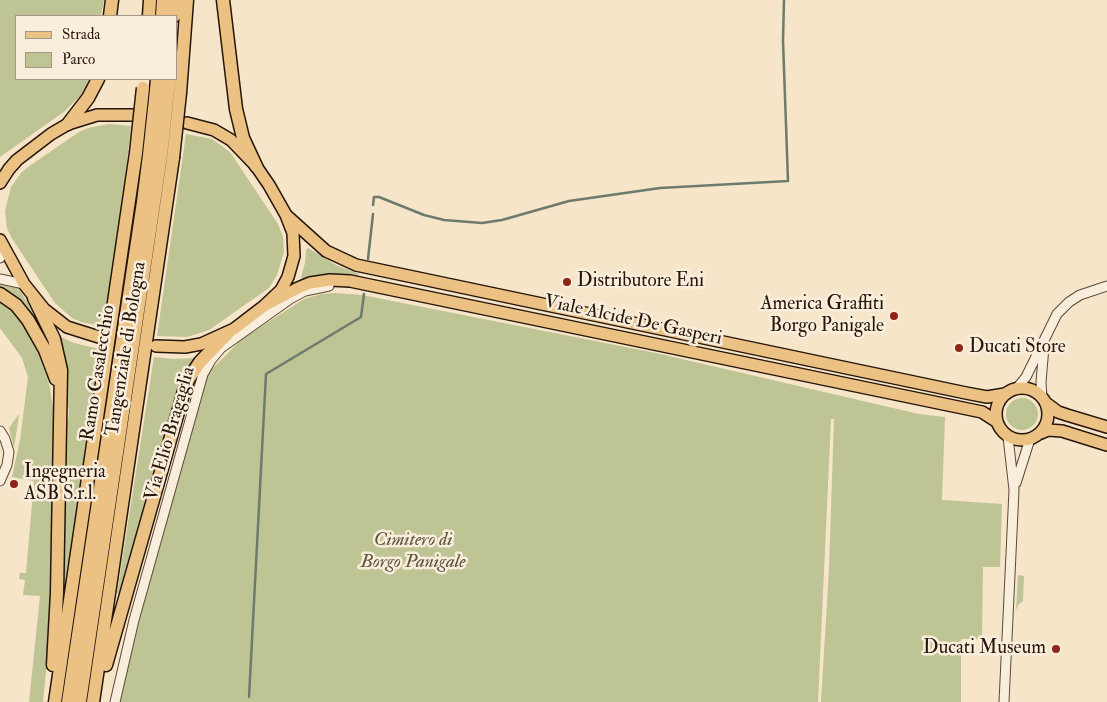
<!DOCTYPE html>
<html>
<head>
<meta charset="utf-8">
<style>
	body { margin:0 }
	#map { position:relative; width:1107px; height:702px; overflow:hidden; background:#f6e5c8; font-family:"IM FELL Double Pica",serif }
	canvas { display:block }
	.legend { position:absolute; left:15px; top:15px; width:162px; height:65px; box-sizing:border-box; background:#f9eedb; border:1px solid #a49787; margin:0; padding:6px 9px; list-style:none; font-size:15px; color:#25150a }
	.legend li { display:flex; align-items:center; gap:10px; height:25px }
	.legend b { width:25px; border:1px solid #a49787 }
</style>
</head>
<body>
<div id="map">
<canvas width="1107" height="702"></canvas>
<ul class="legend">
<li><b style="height:6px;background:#ebc284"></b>Strada</li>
<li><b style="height:14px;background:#bec494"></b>Parco</li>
</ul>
</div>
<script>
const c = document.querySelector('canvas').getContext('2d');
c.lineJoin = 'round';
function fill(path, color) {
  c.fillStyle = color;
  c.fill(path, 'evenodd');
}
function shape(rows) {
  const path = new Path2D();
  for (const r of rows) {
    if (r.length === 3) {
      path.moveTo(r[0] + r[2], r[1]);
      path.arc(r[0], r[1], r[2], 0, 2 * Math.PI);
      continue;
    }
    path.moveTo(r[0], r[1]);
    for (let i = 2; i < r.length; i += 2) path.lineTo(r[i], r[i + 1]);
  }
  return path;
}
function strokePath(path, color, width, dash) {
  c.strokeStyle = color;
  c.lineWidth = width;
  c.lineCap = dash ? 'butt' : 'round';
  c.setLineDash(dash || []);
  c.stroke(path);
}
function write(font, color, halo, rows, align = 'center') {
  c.font = font + ' "IM FELL Double Pica",serif';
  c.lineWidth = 5;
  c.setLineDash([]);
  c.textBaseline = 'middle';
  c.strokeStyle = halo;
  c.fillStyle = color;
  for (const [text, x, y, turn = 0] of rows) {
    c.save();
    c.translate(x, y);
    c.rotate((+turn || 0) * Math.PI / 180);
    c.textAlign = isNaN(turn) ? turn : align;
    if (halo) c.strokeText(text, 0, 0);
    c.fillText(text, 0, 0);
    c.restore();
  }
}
fill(shape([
	[0,0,104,0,101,16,16,16,16,79,89,79,81,95,65,111,0,157],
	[109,124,131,126,120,222,103,326,81,322,72,318,55,303,11,237,7,228,5,211,11,187,21,173,28,167,79,132,88,128],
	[186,134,212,139,230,152,278,224,283,237,284,252,277,275,269,288,209,330,187,337,157,336],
	[308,248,336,265,359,274,357,276,336,274,302,279,301,277,305,263,306,250],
	[0,282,15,286,21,292,38,320,51,349,0,288],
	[335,293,362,295,656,353,919,414,945,417,942,500,1002,504,1000,567,983,567,982,639,961,639,961,702,821,702,829,569,834,419,831,419,818,702,119,702,143,600,200,393,211,370,242,339,304,299,321,294],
	[0,301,18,316,25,327,37,350,49,383,55,419,52,483,52,566,49,642,43,702,29,702,40,596,23,595,25,580,19,579,20,573,26,573,34,481,12,477,20,440,28,377,22,358,0,328],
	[59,336,74,343,100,349,63,600,62,600,65,427,68,421,69,410,66,400],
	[154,357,174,359,195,358,121,594,117,593],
	[1022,414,16],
	[18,415,19,415,14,448,9,428],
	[1018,575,1024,576,1023,601,1019,604,1016,610]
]), '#bec494');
strokePath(shape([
	[373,205,374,197,379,197,424,215,444,220,482,223,502,220,569,201,660,188,788,181,783,41,784,0],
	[368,259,373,214],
	[249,697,266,374,361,317,364,294]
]), '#6d7b6f', 2.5);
const minor = shape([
	[0,258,2,244],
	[0,279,24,284],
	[1017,388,1026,377,1057,314,1069,302,1080,295,1107,286],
	[1042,397,1041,382,1044,347],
	[0,431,5,439,9,452,7,465,0,481],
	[1016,483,1030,439],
	[115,702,134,620,203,374,211,360,221,348,290,299,305,291,329,286],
	[1004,702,1014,490,1008,437]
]);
const major = shape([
	[0,183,9,169,17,160,51,134,68,124,97,115,133,115],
	[286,215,326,251,356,265,966,393,987,397,1005,394],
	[0,240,24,284,44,309,67,327,102,338],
	[264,306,298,288,310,283,330,280,350,281,982,412,996,421],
	[156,346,185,347,201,344,234,329,264,306,281,290,288,277,294,256,293,233,286,215,269,185,256,166,231,140,214,130,187,123],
	[1022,414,26],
	[1046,403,1058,412,1067,415,1107,427],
	[1041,433,1048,430,1062,431,1107,445]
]);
const highway = shape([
	[223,0,236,109,243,138,256,166],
	[110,16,112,0],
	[149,16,150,0],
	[162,16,163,0],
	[174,16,175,0],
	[156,90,157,79],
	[168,91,169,79],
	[180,93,187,0],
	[68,124,88,98,98,79],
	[0,294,16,305,28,320,45,350,56,379],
	[34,298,54,339,61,370,57,593,53,665],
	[106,665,184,391,188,380,200,362,228,333],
	[55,702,136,153],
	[68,702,143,202,149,155],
	[80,702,161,156],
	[93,702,173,158]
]);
strokePath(minor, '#59493a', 11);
strokePath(major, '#25150a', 14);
strokePath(highway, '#25150a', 15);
strokePath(minor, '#f9eedb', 9);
strokePath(major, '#ebc284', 11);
strokePath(highway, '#ebc284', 12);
const highwayBridge = shape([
	[136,153,143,88],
	[149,155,156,90],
	[161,156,168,91],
	[173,158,180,93]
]);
strokePath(highwayBridge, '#25150a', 15, []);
strokePath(highwayBridge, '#ebc284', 12);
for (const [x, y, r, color] of [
	[567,282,5,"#8f2418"],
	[894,316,5,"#8f2418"],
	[959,348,5,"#8f2418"],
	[14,484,5,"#8f2418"],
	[1056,649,5,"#8f2418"]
]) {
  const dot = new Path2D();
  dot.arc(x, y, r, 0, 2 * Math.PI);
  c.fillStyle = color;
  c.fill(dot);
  strokePath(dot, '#f9eedb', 2);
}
write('19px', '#25150a', '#f9eedb', [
	["Distributore Eni",577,282],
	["America Graffiti",884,305,"right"],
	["Borgo Panigale",884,327,"right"],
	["Ducati Store",969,348],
	["Ingegneria",24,473],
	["ASB S.r.l.",24,495],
	["Ducati Museum",1046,649,"right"]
], 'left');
write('19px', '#25150a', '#f9eedb', [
	["Viale Alcide De Gasperi",633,321,12],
	["Tangenziale di Bologna",127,349,-81],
	["Ramo Casalecchio",99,373,-81],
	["Via Elio Bragaglia",171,434,-74]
]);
write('italic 19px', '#5b523a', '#f9eedb', [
	["Cimitero di",413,541],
	["Borgo Panigale",413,563]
]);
</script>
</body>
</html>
